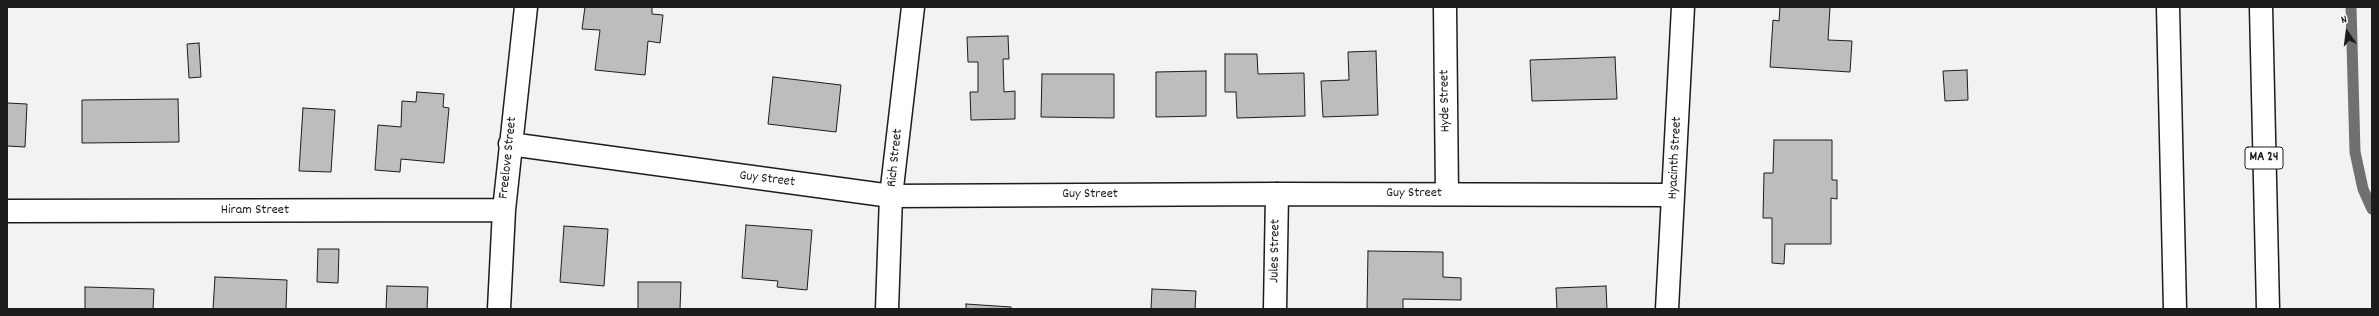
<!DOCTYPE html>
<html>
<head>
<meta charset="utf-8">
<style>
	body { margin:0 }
	#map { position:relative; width:2379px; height:316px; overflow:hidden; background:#f2f2f2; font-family:Dekko,sans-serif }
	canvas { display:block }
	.frame { position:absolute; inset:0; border:8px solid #1c1c1c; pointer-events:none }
	.north { position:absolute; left:2327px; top:12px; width:40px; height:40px; -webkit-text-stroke:3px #fff; paint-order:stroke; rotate:346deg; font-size:11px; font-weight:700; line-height:16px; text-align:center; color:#1c1c1c }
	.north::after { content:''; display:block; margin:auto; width:14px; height:18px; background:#1c1c1c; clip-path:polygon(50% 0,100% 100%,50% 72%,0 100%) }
</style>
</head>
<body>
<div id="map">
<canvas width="2379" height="316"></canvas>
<div class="frame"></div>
<div class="north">N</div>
</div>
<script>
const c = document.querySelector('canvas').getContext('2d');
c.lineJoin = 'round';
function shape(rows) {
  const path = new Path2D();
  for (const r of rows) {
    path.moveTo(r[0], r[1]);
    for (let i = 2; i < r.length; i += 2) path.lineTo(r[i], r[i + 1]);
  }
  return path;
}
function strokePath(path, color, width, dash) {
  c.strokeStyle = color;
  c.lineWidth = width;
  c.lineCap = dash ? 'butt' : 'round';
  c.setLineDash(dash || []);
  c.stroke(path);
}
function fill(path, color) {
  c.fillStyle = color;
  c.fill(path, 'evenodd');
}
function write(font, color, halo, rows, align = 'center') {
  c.font = font + ' Dekko,sans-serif';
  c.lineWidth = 3;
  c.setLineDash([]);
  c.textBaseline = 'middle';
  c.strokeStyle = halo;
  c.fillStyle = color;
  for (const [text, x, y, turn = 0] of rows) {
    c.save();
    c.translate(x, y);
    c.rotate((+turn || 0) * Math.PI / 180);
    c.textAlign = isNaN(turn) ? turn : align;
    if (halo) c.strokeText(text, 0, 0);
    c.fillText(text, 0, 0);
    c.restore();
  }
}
strokePath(shape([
	[2351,7,2355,152,2363,189,2372,209]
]), '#707070', 11);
const building = shape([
	[585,7,652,7,652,14,663,15,660,43,648,41,645,75,595,70,600,30,582,29,585,7],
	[1780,7,1830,7,1828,40,1852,41,1850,72,1770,67,1773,20,1779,21,1780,7],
	[1008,36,1009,59,1003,59,1004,92,1015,91,1015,119,971,120,970,92,978,92,978,62,968,62,967,37,1008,36],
	[199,43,201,77,189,78,187,44,199,43],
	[1376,51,1378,115,1323,117,1321,81,1349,80,1348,52,1376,51],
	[1225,54,1257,54,1258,74,1304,73,1305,116,1237,118,1236,92,1225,92,1225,54],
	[1615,57,1617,99,1532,101,1530,60,1615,57],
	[1967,70,1968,100,1945,101,1943,71,1967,70],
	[1206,71,1206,116,1156,117,1156,72,1206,71],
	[1042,74,1114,74,1114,118,1041,117,1042,74],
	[773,77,841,85,836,132,768,124,773,77],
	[417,92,444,94,443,107,449,108,444,163,401,159,400,172,375,170,378,125,401,127,402,101,416,102,417,92],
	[178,99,179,142,82,143,82,100,178,99],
	[7,103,27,104,25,147,7,146,7,103],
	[303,108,335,110,331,172,299,171,303,108],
	[1774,140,1832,140,1832,180,1837,180,1837,199,1831,198,1831,244,1785,244,1784,264,1772,263,1772,218,1763,218,1764,173,1773,173,1774,140],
	[746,225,812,230,807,290,777,287,778,281,742,278,746,225],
	[564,226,608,229,604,286,560,282,564,226],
	[318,249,339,249,338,283,317,282,318,249],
	[1368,251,1443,252,1443,277,1461,278,1461,300,1403,299,1403,309,1367,309,1368,251],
	[215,277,287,280,286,309,213,309,215,277],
	[638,282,681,282,680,309,638,309,638,282],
	[387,286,428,287,427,309,386,309,387,286],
	[1606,286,1607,309,1557,309,1556,288,1606,286],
	[85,287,154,289,153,309,85,309,85,287],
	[1152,289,1196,291,1195,309,1151,309,1152,289],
	[966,304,1011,307,1011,309,966,309,966,304]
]);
fill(building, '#bdbdbd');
strokePath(building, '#1c1c1c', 1);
const minor = shape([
	[1445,7,1447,194],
	[510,144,891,196,1277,194,1673,195],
	[7,211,504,210],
	[499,309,504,210,526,7],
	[887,309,891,196,913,7],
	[1275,309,1277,194],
	[1667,309,1683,7]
]);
const highway = shape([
	[2168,7,2175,309],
	[2261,7,2268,309]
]);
strokePath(minor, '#1c1c1c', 25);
strokePath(highway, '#1c1c1c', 25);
strokePath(minor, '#fff', 22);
strokePath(highway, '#fff', 22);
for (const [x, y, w] of [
	[2264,158,38]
]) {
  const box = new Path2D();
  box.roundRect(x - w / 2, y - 11, w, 22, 3);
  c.fillStyle = '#fff';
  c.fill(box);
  strokePath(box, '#1c1c1c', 1);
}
write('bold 13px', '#1c1c1c', null, [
	["MA 24",2264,158]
]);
write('14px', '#1c1c1c', '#fff', [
	["Hyde Street",1446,101,-91],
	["Freelove Street",509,158,-84],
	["Rich Street",896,158,-84],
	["Hyacinth Street",1676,158,-87],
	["Guy Street",767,180,7],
	["Guy Street",1414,194],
	["Guy Street",1090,195],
	["Hiram Street",255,211],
	["Jules Street",1276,251,-89]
]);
</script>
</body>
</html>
